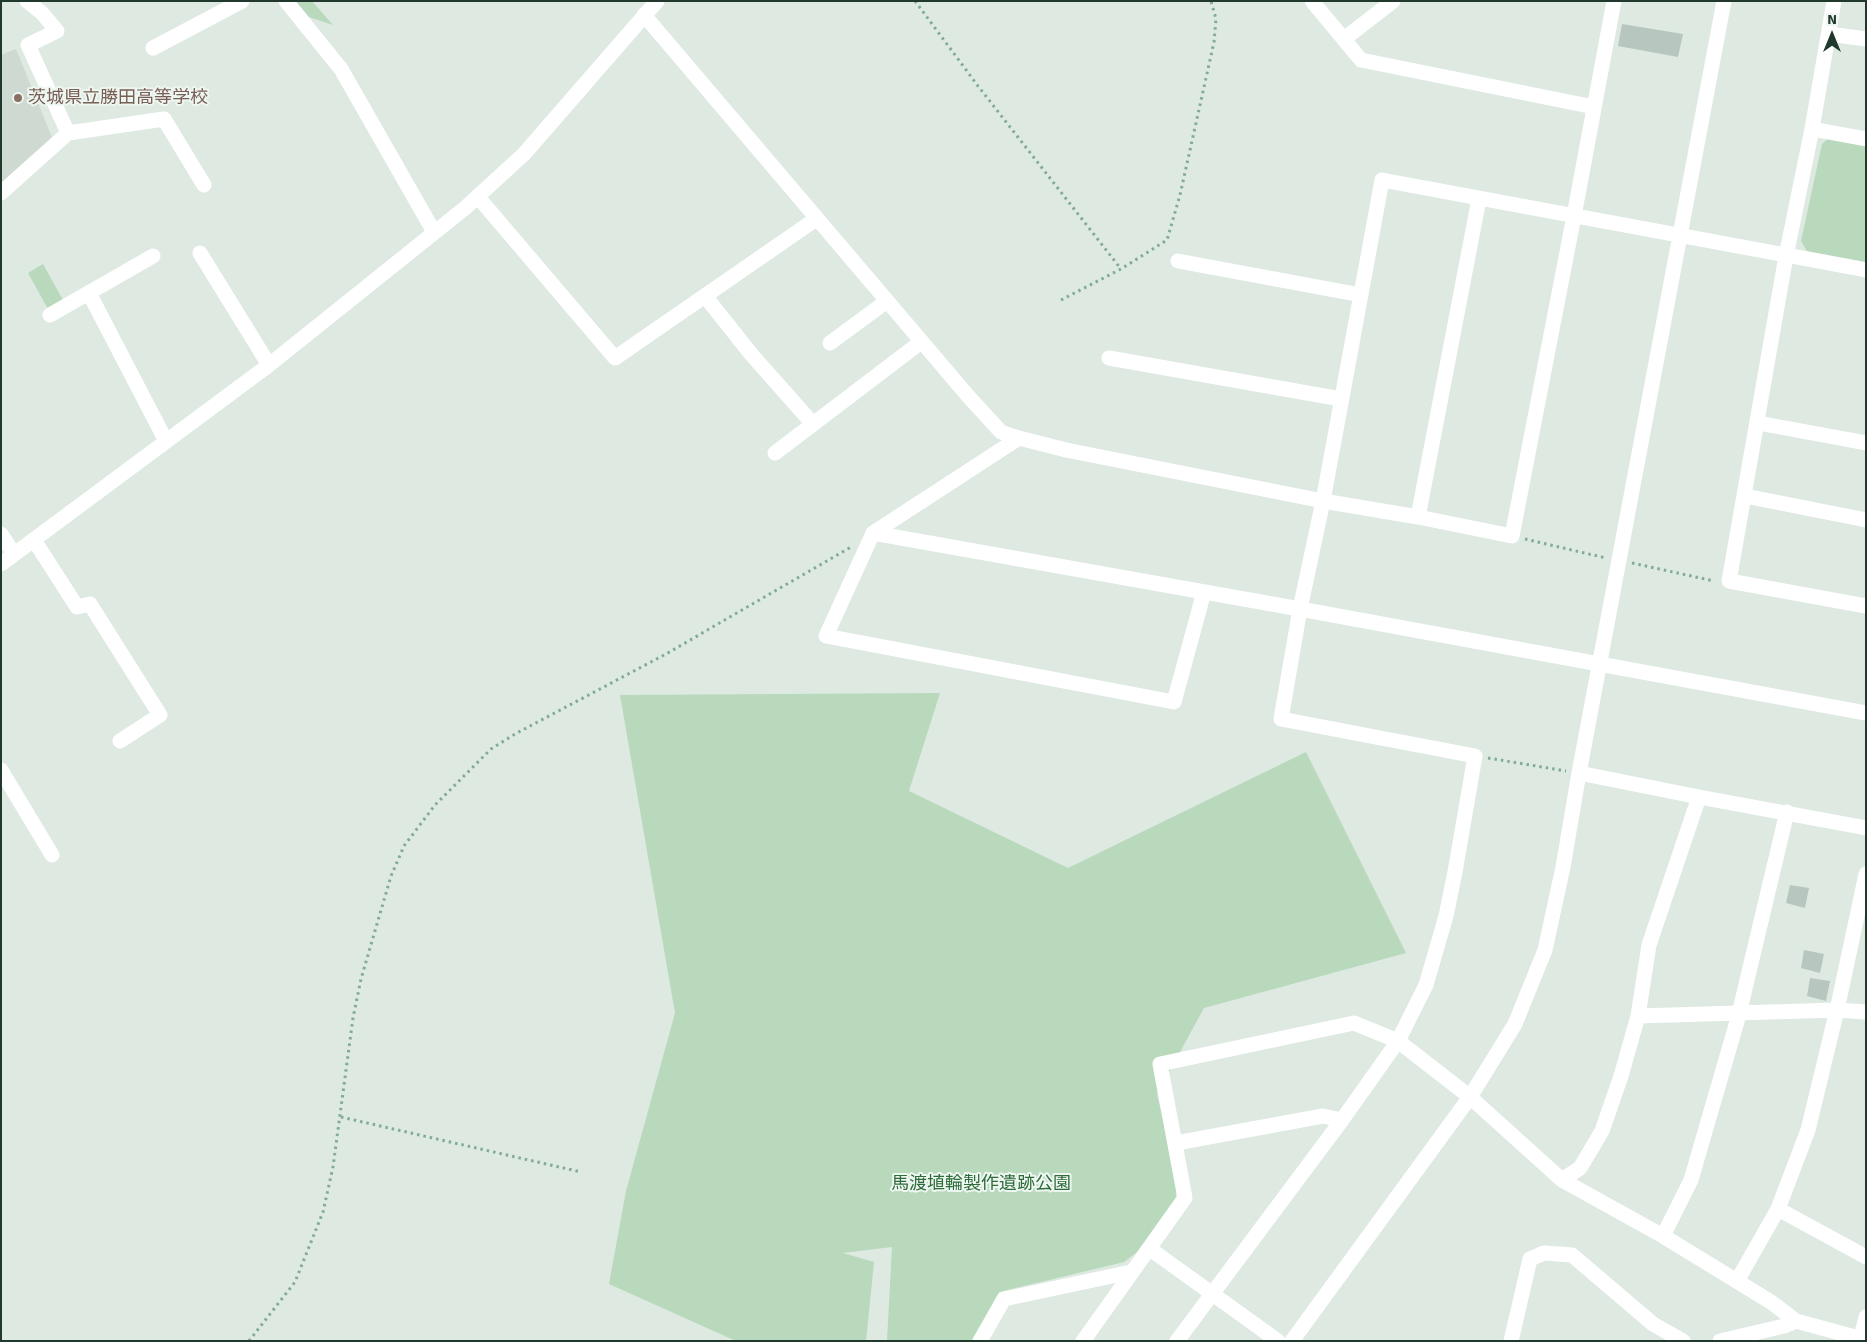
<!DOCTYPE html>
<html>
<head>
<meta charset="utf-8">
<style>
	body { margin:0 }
	#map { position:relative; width:1867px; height:1342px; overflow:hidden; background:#dee9e2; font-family:Signika,sans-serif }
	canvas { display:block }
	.frame { position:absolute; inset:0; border:2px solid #21382d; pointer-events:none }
	.north { position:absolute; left:1807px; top:10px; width:50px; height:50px; -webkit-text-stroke:4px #eef6f1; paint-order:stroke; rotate:0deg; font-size:14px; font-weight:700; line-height:20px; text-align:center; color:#21382d }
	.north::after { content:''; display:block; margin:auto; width:18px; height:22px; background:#21382d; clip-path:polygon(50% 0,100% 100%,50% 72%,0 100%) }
</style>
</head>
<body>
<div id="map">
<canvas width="1867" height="1342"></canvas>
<div class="frame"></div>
<div class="north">N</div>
</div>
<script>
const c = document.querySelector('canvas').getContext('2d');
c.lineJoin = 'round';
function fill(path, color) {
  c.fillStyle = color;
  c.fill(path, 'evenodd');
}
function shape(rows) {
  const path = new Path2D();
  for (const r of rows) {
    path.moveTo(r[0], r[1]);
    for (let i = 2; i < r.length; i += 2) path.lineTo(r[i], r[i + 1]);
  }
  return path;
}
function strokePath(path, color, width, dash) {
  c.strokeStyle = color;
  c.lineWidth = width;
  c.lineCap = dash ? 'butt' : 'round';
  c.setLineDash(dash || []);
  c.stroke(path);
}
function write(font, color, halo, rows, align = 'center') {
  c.font = font + ' Signika,"Noto Sans JP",sans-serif';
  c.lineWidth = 4;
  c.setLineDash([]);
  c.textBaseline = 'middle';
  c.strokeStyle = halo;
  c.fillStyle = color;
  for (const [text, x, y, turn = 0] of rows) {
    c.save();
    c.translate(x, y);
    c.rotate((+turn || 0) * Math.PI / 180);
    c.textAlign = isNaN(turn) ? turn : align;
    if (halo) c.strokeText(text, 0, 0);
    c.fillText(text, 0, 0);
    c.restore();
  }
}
fill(shape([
	[16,49,53,140,1,186,1,55]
]), '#cdd9d1');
fill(shape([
	[295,1,312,1,333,25,309,17],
	[1829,138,1866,145,1866,262,1807,251,1801,241,1822,144],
	[43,264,64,302,48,309,28,273],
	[940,693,909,791,1068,868,1306,752,1406,953,1204,1008,1157,1094,1177,1177,1176,1197,1137,1252,1124,1262,999,1292,973,1341,887,1341,892,1247,843,1253,874,1262,866,1341,736,1341,609,1284,626,1191,675,1013,620,695]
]), '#b8d9bb');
fill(shape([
	[1622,24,1683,34,1678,57,1618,46],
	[1790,885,1809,888,1805,908,1786,903],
	[1804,950,1824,954,1820,973,1801,968],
	[1810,978,1830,981,1826,1001,1807,996]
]), '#b7c6be');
strokePath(shape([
	[915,1,978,86,1121,269],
	[1061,300,1121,269,1167,240,1180,195,1214,42,1216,19,1211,1],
	[1525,539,1606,558],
	[1632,563,1714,581],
	[1488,758,1566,771],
	[341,1117,581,1172],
	[249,1341,295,1282,323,1212,333,1167,353,1018,361,979,391,876,404,846,435,805,491,749,515,734,666,654,851,547]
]), '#81ab95', 3, [2.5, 4]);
strokePath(shape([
	[27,1,42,13,57,31,28,45,68,133,164,119,204,185],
	[286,1,341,69,434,232],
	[1312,1,1361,60,1594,107],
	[1834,1,1812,129,1786,256,1729,581,1866,606],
	[644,15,968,396,1001,432,1019,438,1066,450,1323,501,1418,517,1512,536,1574,216,1614,1],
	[1829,34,1866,39],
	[1344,39,1393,1],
	[153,48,242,1],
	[1812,129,1866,139],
	[1,193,68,133],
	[478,197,615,358,816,219],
	[200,253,269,365],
	[1178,261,1361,295],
	[89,293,166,441],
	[705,296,751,354,813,424],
	[50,315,153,256],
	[830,343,887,301],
	[1109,358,1341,399],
	[1758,423,1866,443],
	[1019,438,873,533,826,636,1174,702,1204,592],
	[775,453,921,342],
	[1745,496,1866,520],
	[1418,517,1479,199],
	[873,533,1300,609,1866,713],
	[1,534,14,554],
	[34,540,77,607,90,604,160,715,120,741],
	[1,564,269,365,465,208,524,154,657,1],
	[1,770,52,855],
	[1579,773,1699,797,1866,828],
	[1638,1016,1837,1010,1866,1012],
	[1176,1143,1323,1116,1342,1120],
	[1562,1180,1580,1168,1602,1131,1621,1076,1638,1016,1649,945,1699,797],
	[1778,1209,1866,1257],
	[1663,1236,1691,1180,1738,1018,1787,812],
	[1150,1249,1278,1341],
	[1737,1281,1778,1209,1808,1130,1837,1010,1866,874],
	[980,1341,1004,1299,1131,1272],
	[1083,1341,1185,1198,1160,1064,1354,1023,1398,1041,1470,1097,1562,1180,1663,1236,1771,1302,1796,1321,1866,1340],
	[1177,1341,1342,1120,1398,1041,1426,985,1446,916,1455,872,1475,756,1281,719,1300,609,1323,501,1382,180,1866,270],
	[1292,1341,1470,1097,1515,1024,1545,950,1563,867,1579,773,1724,1],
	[1511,1341,1530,1259,1544,1253,1572,1255,1653,1324,1683,1341],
	[1720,1341,1784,1326,1796,1321],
	[1860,1341,1866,1317]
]), '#fff', 15);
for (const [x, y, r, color] of [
	[18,98,5,"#8d6e63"]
]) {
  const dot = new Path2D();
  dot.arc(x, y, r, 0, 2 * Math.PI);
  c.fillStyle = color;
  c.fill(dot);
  strokePath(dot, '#eef6f1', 2);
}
write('18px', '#785e54', '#eef6f1', [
	["茨城県立勝田高等学校",28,98]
], 'left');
write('18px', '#2e6c3a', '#eef6f1', [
	["馬渡埴輪製作遺跡公園",981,1184]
]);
</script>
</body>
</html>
